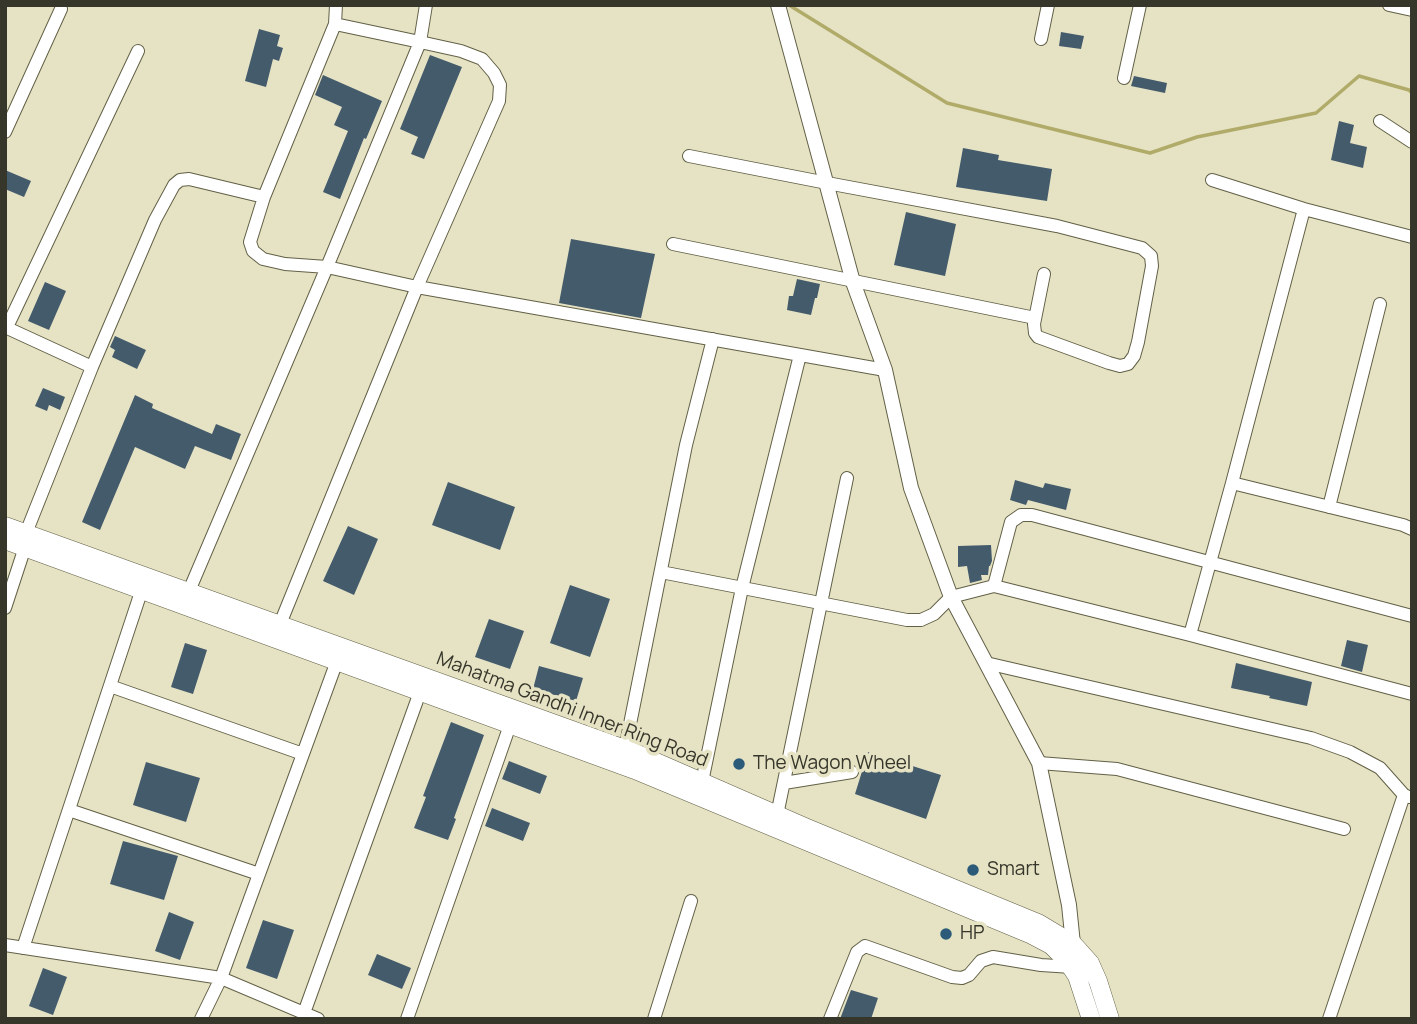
<!DOCTYPE html>
<html>
<head>
<meta charset="utf-8">
<style>
	body { margin:0 }
	#map { position:relative; width:1417px; height:1024px; overflow:hidden; background:#e6e3c5; font-family:Manrope,sans-serif }
	canvas { display:block }
	.frame { position:absolute; inset:0; border:7px solid #37362b; pointer-events:none }
</style>
</head>
<body>
<div id="map">
<canvas width="1417" height="1024"></canvas>
<div class="frame"></div>
</div>
<script>
const c = document.querySelector('canvas').getContext('2d');
c.lineJoin = 'round';
function shape(rows) {
  const path = new Path2D();
  for (const r of rows) {
    path.moveTo(r[0], r[1]);
    for (let i = 2; i < r.length; i += 2) path.lineTo(r[i], r[i + 1]);
  }
  return path;
}
function strokePath(path, color, width, dash) {
  c.strokeStyle = color;
  c.lineWidth = width;
  c.lineCap = dash ? 'butt' : 'round';
  c.setLineDash(dash || []);
  c.stroke(path);
}
function fill(path, color) {
  c.fillStyle = color;
  c.fill(path, 'evenodd');
}
function write(font, color, halo, rows, align = 'center') {
  c.font = font + ' Manrope,sans-serif';
  c.lineWidth = 7;
  c.setLineDash([]);
  c.textBaseline = 'middle';
  c.strokeStyle = halo;
  c.fillStyle = color;
  for (const [text, x, y, turn = 0] of rows) {
    c.save();
    c.translate(x, y);
    c.rotate((+turn || 0) * Math.PI / 180);
    c.textAlign = isNaN(turn) ? turn : align;
    if (halo) c.strokeText(text, 0, 0);
    c.fillText(text, 0, 0);
    c.restore();
  }
}
strokePath(shape([
	[789,5,947,103,1150,153,1197,137,1316,113,1359,76,1409,90,1412,93]
]), '#b1ab69', 3.5);
fill(shape([
	[259,29,280,35,277,46,283,48,279,61,273,59,266,87,245,81],
	[1061,32,1084,36,1081,49,1059,46],
	[430,55,462,67,424,159,411,154,418,137,400,129],
	[323,75,382,101,366,139,364,138,340,199,323,192,348,131,334,125,342,107,315,95],
	[1134,76,1167,83,1165,93,1131,86],
	[1339,121,1354,125,1350,143,1367,147,1363,168,1331,160],
	[963,148,999,155,998,160,1052,169,1047,201,956,187],
	[5,170,31,181,24,197,5,189],
	[906,212,956,224,945,276,894,265],
	[571,239,655,254,641,318,559,303],
	[797,279,820,284,817,298,815,298,811,315,787,310,789,296,793,296],
	[45,282,66,291,49,330,28,321],
	[115,336,146,350,137,369,112,357,115,350,110,347],
	[43,388,65,397,60,410,49,405,47,411,35,406],
	[135,395,153,404,152,408,212,434,216,424,241,434,231,460,195,446,185,469,135,447,100,530,82,522],
	[1015,480,1043,488,1045,483,1071,489,1066,510,1028,500,1026,505,1010,500],
	[448,482,515,507,500,550,432,525],
	[348,526,378,539,354,595,323,581],
	[991,545,992,561,990,566,989,566,988,575,981,575,982,580,970,583,967,566,958,567,958,546],
	[570,585,610,599,590,657,550,643],
	[489,619,524,631,510,669,475,657],
	[1347,640,1368,645,1362,672,1341,666],
	[185,643,207,650,193,694,171,687],
	[1236,663,1312,682,1307,706,1269,698,1270,696,1231,688],
	[539,666,583,678,576,701,533,689],
	[451,722,484,735,454,818,456,819,448,840,414,828,426,797,423,796],
	[868,752,941,775,926,819,855,794],
	[509,761,547,776,540,794,502,779],
	[146,762,200,778,186,822,133,805],
	[492,808,530,823,523,841,485,826],
	[123,841,178,856,164,900,110,884],
	[169,912,194,922,180,960,155,951],
	[263,920,294,930,277,979,246,968],
	[377,954,411,968,402,989,368,975],
	[43,968,67,977,53,1015,29,1006],
	[851,990,878,998,871,1019,840,1019]
]), '#445b6c');
const minor = shape([
	[1389,5,1412,10],
	[335,24,420,42,327,267,285,264,263,259,253,251,250,242,264,197,335,24,336,5],
	[1041,39,1048,5],
	[1124,78,1140,5],
	[1380,121,1412,142],
	[5,132,61,9],
	[689,156,827,183,1057,226,1142,248,1151,256,1152,266,1138,342,1134,356,1128,364,1120,366,1109,363,1038,337,1035,333,1034,324,1044,274],
	[1212,180,1304,209,1412,237],
	[673,244,1035,318],
	[5,327,92,367,26,533],
	[7,327,138,51],
	[92,367,155,220,174,185,180,180,189,179,264,197],
	[1232,483,1403,525,1412,529],
	[1329,507,1380,304],
	[661,572,907,620,921,620,934,614,951,597,994,586,1190,635,1412,694],
	[994,586,1011,522,1021,515,1032,515,1412,616],
	[189,591,327,267,417,287,885,370],
	[5,608,25,547],
	[280,624,417,287,499,101,500,85,494,73,482,59,461,51,420,42,426,5],
	[1190,635,1232,483,1304,209],
	[986,663,1311,738,1350,752,1380,768,1404,795],
	[110,686,303,754],
	[625,749,686,445,713,339],
	[1039,763,1117,769,1344,829],
	[702,782,742,588,800,355],
	[784,783,852,772],
	[69,810,259,874],
	[777,815,847,478],
	[5,945,221,978,318,1019],
	[23,948,142,589],
	[304,1013,420,692],
	[201,1019,221,978,337,661],
	[407,1019,510,725],
	[654,1019,691,901],
	[830,1019,857,952,865,946,952,977,962,978,969,975,981,961,993,957,1041,965,1072,967],
	[1329,1019,1404,795,1409,797]
]);
const tertiary = shape([
	[778,5,853,282,885,370,911,488,951,597,1039,763,1069,905,1073,944,1071,949]
]);
const primary = shape([
	[5,526,633,752,807,828,1038,923,1073,944,1090,963,1098,981,1110,1019],
	[5,540,635,770,1032,935,1051,945,1067,961,1077,976,1091,1019]
]);
strokePath(minor, '#626046', 14);
strokePath(tertiary, '#626046', 16);
strokePath(primary, '#626046', 19);
strokePath(minor, '#fff', 12);
strokePath(tertiary, '#fff', 14);
strokePath(primary, '#fff', 18);
for (const [x, y, r, color] of [
	[739,764,7,"#2c5a79"],
	[973,870,7,"#2c5a79"],
	[946,934,7,"#2c5a79"]
]) {
  const dot = new Path2D();
  dot.arc(x, y, r, 0, 2 * Math.PI);
  c.fillStyle = color;
  c.fill(dot);
  strokePath(dot, '#e6e3c5', 2.5);
}
write('19px', '#37362b', '#e6e3c5', [
	["Mahatma Gandhi Inner Ring Road",572,710,21]
]);
write('19px', '#37362b', '#e6e3c5', [
	["The Wagon Wheel",753,764],
	["Smart",987,870],
	["HP",960,934]
], 'left');
</script>
</body>
</html>
